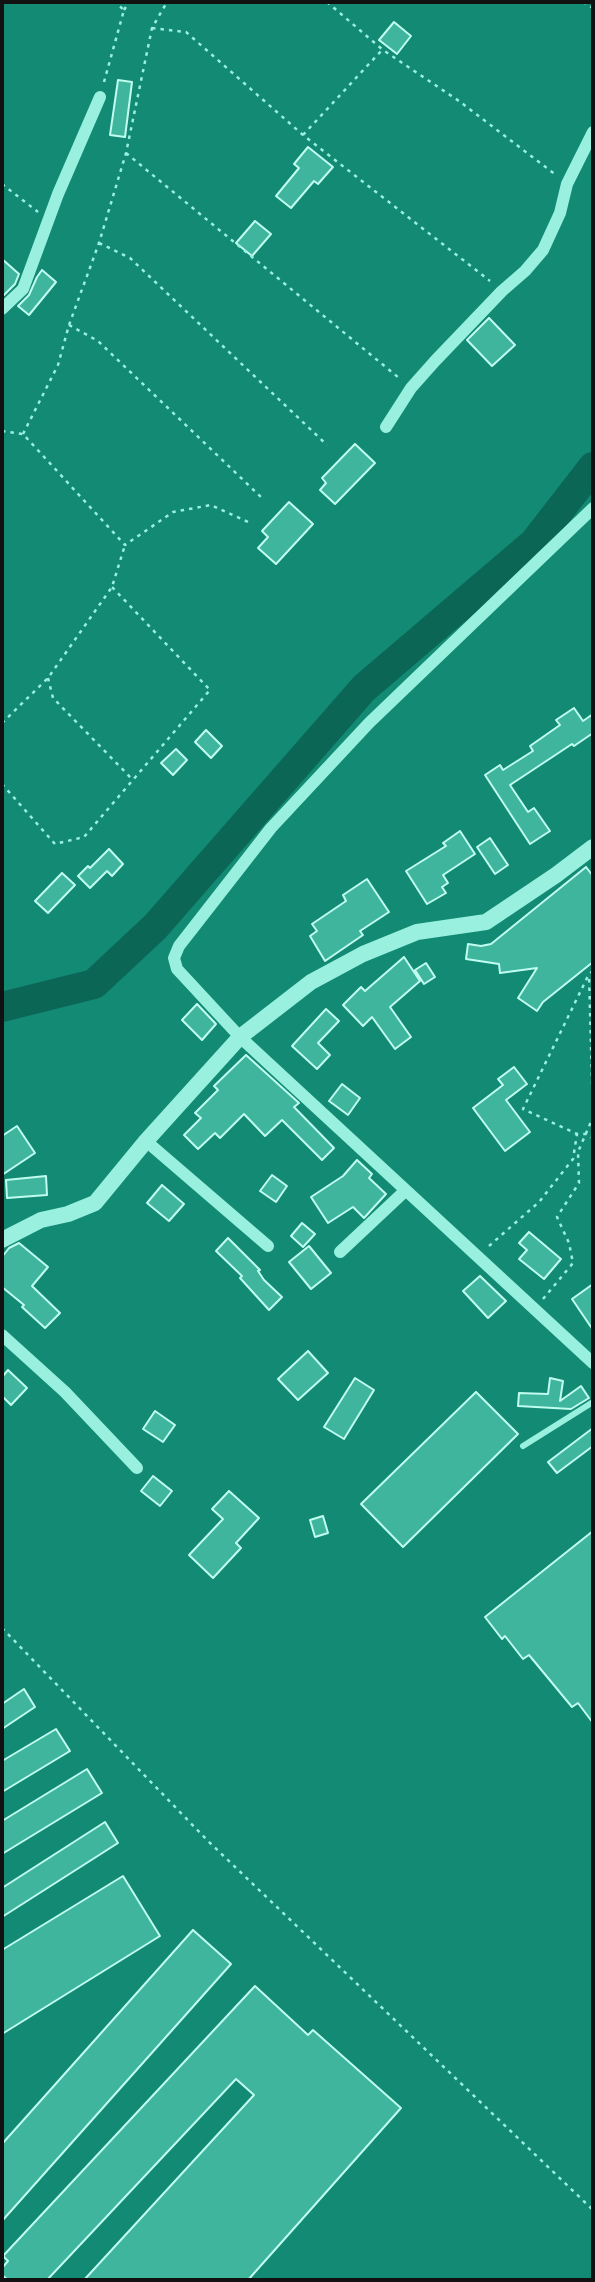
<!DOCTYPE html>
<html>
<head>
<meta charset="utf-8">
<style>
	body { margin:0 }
	#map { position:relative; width:595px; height:2282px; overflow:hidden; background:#138a74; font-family:Ubuntu,sans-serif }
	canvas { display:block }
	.frame { position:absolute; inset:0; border:4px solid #111; pointer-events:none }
</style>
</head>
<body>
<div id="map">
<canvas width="595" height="2282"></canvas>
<div class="frame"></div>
</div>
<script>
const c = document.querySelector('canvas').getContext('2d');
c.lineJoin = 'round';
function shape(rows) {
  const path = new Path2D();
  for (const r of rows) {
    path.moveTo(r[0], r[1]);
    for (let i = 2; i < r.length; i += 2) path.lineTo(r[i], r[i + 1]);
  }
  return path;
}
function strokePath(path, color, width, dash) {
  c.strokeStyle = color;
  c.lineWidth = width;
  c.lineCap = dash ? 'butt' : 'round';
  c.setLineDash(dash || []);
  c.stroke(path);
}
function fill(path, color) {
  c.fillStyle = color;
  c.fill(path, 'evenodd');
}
strokePath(shape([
	[2,1007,94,984,155,927,364,688,534,543,593,467]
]), '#0b6656', 30);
const building = shape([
	[394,22,411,36,397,54,379,40,394,22],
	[118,80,132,82,125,137,110,135,118,80],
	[308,147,333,167,318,184,314,181,291,208,276,196,299,168,294,164,308,147],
	[255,221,271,234,252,256,236,243,255,221],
	[2,259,19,274,15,284,4,295,2,293,2,259],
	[42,270,56,282,29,315,18,306,29,295,37,277,42,270],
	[489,318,515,345,492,366,467,340,489,318],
	[355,444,375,463,335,504,320,490,326,483,322,478,355,444],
	[289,502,313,524,276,564,258,548,268,537,262,531,289,502],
	[574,708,583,721,593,714,593,733,574,746,572,744,510,785,528,812,534,808,550,831,530,844,485,775,500,765,503,770,533,751,530,746,560,725,556,720,574,708],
	[206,730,222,746,211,758,195,742,206,730],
	[176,749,187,760,173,775,161,763,176,749],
	[460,831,475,854,443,875,448,883,442,887,446,893,427,904,406,871,446,846,443,843,460,831],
	[490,838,508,865,495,874,477,847,490,838],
	[109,849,123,864,112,876,107,871,90,888,78,876,88,866,90,868,109,849],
	[586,867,593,876,593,962,543,1002,537,1011,518,998,537,968,500,973,499,964,466,959,468,944,481,946,491,944,586,867],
	[62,873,75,885,48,913,35,901,62,873],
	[367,879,389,912,360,931,363,935,325,961,310,936,317,931,312,924,346,901,343,895,367,879],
	[404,957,420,981,390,1007,411,1037,395,1049,372,1017,363,1026,343,1005,361,987,365,991,404,957],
	[426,963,435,977,424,984,415,970,426,963],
	[197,1004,216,1024,202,1040,182,1020,197,1004],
	[326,1009,339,1021,318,1043,330,1055,317,1069,292,1046,326,1009],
	[246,1055,299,1103,294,1107,334,1148,322,1160,282,1120,265,1136,244,1114,220,1138,215,1133,198,1149,184,1135,201,1118,195,1113,218,1090,214,1086,246,1055],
	[514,1067,527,1084,506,1100,530,1132,505,1151,473,1108,503,1085,498,1079,514,1067],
	[342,1084,360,1098,348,1115,329,1101,342,1084],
	[17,1126,35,1153,2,1175,2,1136,17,1126],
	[357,1160,372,1174,369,1178,386,1194,364,1218,353,1207,328,1223,311,1197,343,1176,357,1160],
	[272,1175,287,1186,276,1202,260,1191,272,1175],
	[46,1176,47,1195,7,1198,6,1180,46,1176],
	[162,1185,184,1204,169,1221,147,1203,162,1185],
	[302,1223,315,1234,303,1247,291,1236,302,1223],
	[529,1232,561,1259,544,1279,519,1259,527,1250,519,1243,529,1232],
	[228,1238,260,1270,258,1271,264,1280,282,1297,269,1310,240,1278,242,1276,216,1251,228,1238],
	[19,1243,48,1267,32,1286,60,1313,45,1328,22,1307,24,1305,2,1287,2,1257,9,1248,19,1243],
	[309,1246,331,1273,311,1289,289,1262,309,1246],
	[480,1276,506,1301,488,1318,463,1291,480,1276],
	[593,1284,593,1330,572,1299,593,1284],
	[308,1351,328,1373,298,1400,278,1379,308,1351],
	[8,1370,27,1388,11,1405,2,1396,2,1377,8,1370],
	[355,1378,374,1390,344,1439,324,1427,355,1378],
	[550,1378,563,1381,560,1401,581,1386,589,1398,571,1409,518,1406,519,1393,548,1394,550,1378],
	[476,1392,518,1434,403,1547,361,1504,476,1392],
	[155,1411,175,1425,163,1442,143,1429,155,1411],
	[593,1428,593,1446,557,1473,548,1462,593,1428],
	[153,1476,172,1491,160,1506,141,1491,153,1476],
	[229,1491,259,1518,236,1543,241,1548,213,1578,189,1555,223,1519,212,1509,229,1491],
	[323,1516,328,1533,315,1537,310,1520,323,1516],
	[593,1531,593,1723,578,1703,572,1707,529,1655,523,1659,505,1636,502,1639,485,1617,593,1531],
	[24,1689,35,1707,2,1729,2,1704,24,1689],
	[56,1729,70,1751,2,1792,2,1761,56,1729],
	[87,1769,102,1793,2,1854,2,1821,87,1769],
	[105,1822,118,1843,2,1917,2,1888,105,1822],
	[123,1876,160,1936,2,2034,2,1950,123,1876],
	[193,1930,231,1964,2,2221,2,2144,193,1930],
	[255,1986,308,2035,313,2030,401,2108,248,2280,84,2280,254,2095,236,2079,47,2280,8,2280,2,2275,2,2268,8,2261,3,2256,255,1986]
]);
fill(building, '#3fb59e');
strokePath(building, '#c0fcf0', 2);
strokePath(shape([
	[327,2,383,50,459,101,556,175],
	[583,2,593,8],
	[124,10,129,2],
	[152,28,186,32,303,135,490,281],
	[104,82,124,10,115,2],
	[303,135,382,50],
	[126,153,399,378],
	[2,184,38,212],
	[99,243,130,258,327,445],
	[69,325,98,341,262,498],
	[2,431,23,434,125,545,173,512,211,505,248,522],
	[23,434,58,365,69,325,99,243,126,153,152,28,167,2],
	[48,678,53,698,133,780],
	[2,723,48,678,112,587,125,545],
	[2,784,55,844,84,837,210,690,112,587],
	[593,971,589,974,523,1109,577,1134,587,1134,593,1138],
	[489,1246,539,1202,573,1159,577,1134],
	[543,1299,573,1263,569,1243,557,1217,579,1183,578,1152,593,1117,589,974],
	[2,1628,208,1841,593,2210]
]), '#99f0df', 2.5, [3.5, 5]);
strokePath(shape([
	[523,1446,593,1402]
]), '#99f0df', 6);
strokePath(shape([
	[2,309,23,289,58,194,100,97],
	[386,427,411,388,435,361,502,291,525,271,543,250,560,213,567,184,593,132],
	[593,508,369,723,271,828,179,946,174,958,177,969,240,1037,593,1363],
	[146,1141,268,1246],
	[340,1252,405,1191],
	[2,1335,65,1392,137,1468]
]), '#99f0df', 12);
strokePath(shape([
	[2,1240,41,1220,68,1214,95,1203,146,1141,240,1037,311,982,363,954,417,932,486,922,556,875,593,847]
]), '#99f0df', 16);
</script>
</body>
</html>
